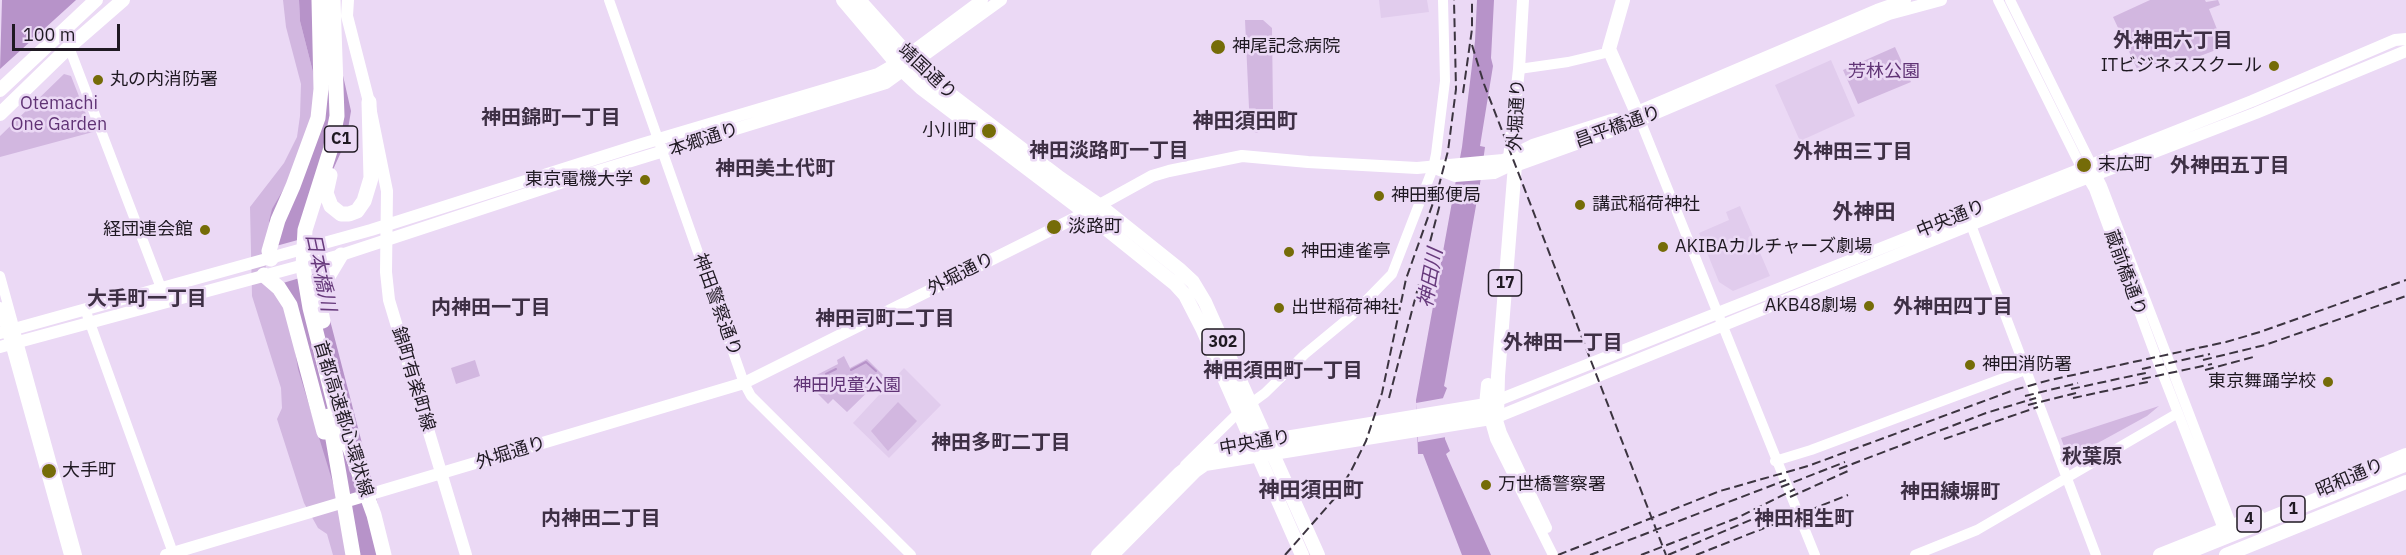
<!DOCTYPE html>
<html>
<head>
<meta charset="utf-8">
<style>
	body { margin:0 }
	#map { position:relative; width:2406px; height:555px; overflow:hidden; background:#ebd9f5; font-family:"IBM Plex Sans",sans-serif }
	canvas { display:block }
	.scale { position:absolute; left:12px; top:24px; width:108px; height:27px; box-sizing:border-box; border:3px solid #1f1922; border-top:0; padding-left:8px; font-size:18px; line-height:21px; white-space:nowrap; color:#1f1922; -webkit-text-stroke:4px #ebd9f5; paint-order:stroke }
</style>
</head>
<body>
<div id="map">
<canvas width="2406" height="555"></canvas>
<div class="scale">100 m</div>
</div>
<script>
const c = document.querySelector('canvas').getContext('2d');
c.lineJoin = 'round';
function fill(path, color) {
  c.fillStyle = color;
  c.fill(path, 'evenodd');
}
function shape(rows) {
  const path = new Path2D();
  for (const r of rows) {
    path.moveTo(r[0], r[1]);
    for (let i = 2; i < r.length; i += 2) path.lineTo(r[i], r[i + 1]);
  }
  return path;
}
function strokePath(path, color, width, dash) {
  c.strokeStyle = color;
  c.lineWidth = width;
  c.lineCap = dash ? 'butt' : 'round';
  c.setLineDash(dash || []);
  c.stroke(path);
}
function write(font, color, halo, rows, align = 'center') {
  c.font = font + ' "IBM Plex Sans","Noto Sans JP",sans-serif';
  c.lineWidth = 5;
  c.setLineDash([]);
  c.textBaseline = 'middle';
  c.strokeStyle = halo;
  c.fillStyle = color;
  for (const [text, x, y, turn = 0] of rows) {
    c.save();
    c.translate(x, y);
    c.rotate((+turn || 0) * Math.PI / 180);
    c.textAlign = isNaN(turn) ? turn : align;
    if (halo) c.strokeText(text, 0, 0);
    c.fillText(text, 0, 0);
    c.restore();
  }
}
fill(shape([
	[1379,0,1427,0,1429,12,1381,18],
	[1831,60,1855,116,1800,141,1775,85],
	[1740,206,1770,276,1733,291,1719,282,1699,233,1729,220,1726,212],
	[904,368,941,405,889,458,853,423]
]), '#e1cced');
fill(shape([
	[283,0,299,0,300,21,315,80,313,113,273,232,264,275,279,288,355,555,333,555,327,534,318,528,304,503,277,419,282,408,281,388,252,296,250,207,284,163,297,137,300,116,301,84,286,27],
	[2150,0,2205,0,2206,2,2218,0,2220,5,2209,9,2224,47,2176,65,2173,57,2138,71,2113,17],
	[1245,20,1263,20,1272,28,1273,111,1265,127,1257,133,1250,130],
	[1895,47,1911,82,1858,104,1843,70],
	[64,74,71,76,93,132,0,157,0,136],
	[844,356,850,368,867,359,884,376,847,412,833,399,828,404,805,381,838,364,837,360],
	[475,360,480,376,456,384,451,368],
	[898,402,917,421,888,451,871,431],
	[2159,406,2147,416,2076,455,2066,452,2061,438]
]), '#d2b7e0');
fill(shape([
	[2,0,76,0,0,69],
	[299,0,330,0,332,27,351,111,346,141,302,238,318,274,391,555,355,555,298,369,278,245,269,221,272,209,290,178,313,113,315,80,300,21],
	[1477,0,1494,0,1491,58,1493,66,1480,146,1485,147,1479,191,1481,199,1477,200,1445,381,1444,386,1447,388,1443,398,1445,439,1450,451,1446,454,1491,555,1462,555,1423,454,1418,454,1416,400,1462,147,1475,41]
]), '#b793c9');
fill(shape([
	[305,238,320,272,283,283,276,246],
	[1444,398,1446,437,1418,442,1416,403]
]), '#ebd9f5');
strokePath(shape([
	[851,370,866,362,876,371],
	[826,374,836,369]
]), '#b793c9', 2);
strokePath(shape([
	[609,0,744,383,751,396,911,555],
	[1998,0,2081,167,2094,189,2153,349,2223,529],
	[2010,0,2102,186,2232,526],
	[69,47,166,301],
	[1519,69,1568,62,1610,52],
	[1640,120,1815,555],
	[1971,225,2096,555],
	[0,276,77,555],
	[0,307,69,555],
	[85,309,173,553],
	[1487,411,1495,439,1553,555],
	[1497,417,1502,433,1547,528],
	[1775,461,1811,450,2025,370],
	[1185,465,1239,412,1265,393,1305,354,1351,316,1392,274,1433,168,1436,154,1445,81,1443,0],
	[1915,555,1977,530,2178,413]
]), '#fff', 10);
strokePath(shape([
	[348,0,347,16,369,102,387,191,386,272,389,300,466,555],
	[1637,112,1877,10,1905,0],
	[1640,120,1889,14,1941,0],
	[1437,169,1455,176,1494,173,1515,163],
	[0,333,371,230,642,144,878,74,897,63,982,0],
	[0,347,341,255,569,180,886,83,1001,0],
	[1491,403,2252,101,2395,40,2406,39],
	[1497,417,2074,183,2256,113,2406,51],
	[166,555,744,383,1085,213,1152,176,1169,171,1242,156,1308,162,1417,168,1503,160,1509,158,1519,69,1523,0]
]), '#fff', 12);
strokePath(shape([
	[843,0,903,71,921,88,1099,223,1175,284,1185,295,1202,328,1302,555],
	[859,0,929,78,1060,178,1099,205,1179,269,1193,282,1205,302,1318,555],
	[0,90,96,0],
	[0,114,69,47,123,0]
]), '#fff', 14);
strokePath(shape([
	[1508,166,1509,158,1533,146,1615,120],
	[2329,487,2406,455],
	[1098,555,1180,473,1206,453,1237,446,1486,405,1488,385],
	[1112,555,1195,471,1205,464,1497,417,1498,376,1515,165,1640,120,1609,49,1623,0],
	[2160,555,2258,516],
	[2226,555,2406,482]
]), '#fff', 14);
strokePath(shape([
	[333,0,337,116,330,151,305,230,303,267,310,308,335,407,374,515,384,555],
	[330,175,326,193,331,206,341,214,349,214,357,211,364,201,371,178,369,102],
	[271,259,269,251,278,220,293,186,318,118,321,89,319,0],
	[264,275,279,288,290,305,324,432],
	[323,321,319,302,320,290,341,255],
	[329,416,353,555],
	[2180,555,2406,464]
]), '#fff', 15);
strokePath(shape([
	[1472,45,1484,84,1666,555],
	[1463,93,1472,29,1472,0],
	[2203,360,2265,345,2406,296],
	[2142,369,2210,354],
	[2205,370,2257,356],
	[2142,379,2212,364],
	[2071,389,2150,372],
	[2025,396,2078,383],
	[1389,398,1440,204],
	[2073,398,2152,381],
	[2028,405,2080,392],
	[1944,439,2038,407],
	[1839,469,1986,413,2036,398],
	[1781,487,1845,462],
	[1790,497,1848,471],
	[1285,555,1334,499,1351,471,1366,441,1382,393,1406,279,1438,189,1448,151,1456,89,1454,0],
	[1558,555,1720,491,1808,466,2014,390,2050,380,2226,342,2260,332,2406,280],
	[1590,555,1786,480],
	[1641,555,1737,518,1795,489],
	[1668,555,1767,513],
	[1696,555,1848,495]
]), '#3c3440', 2, [9, 4.5]);
for (const [x, y, r, color] of [
	[1218,47,8,"#756c08"],
	[2274,66,6,"#756c08"],
	[98,80,6,"#756c08"],
	[989,131,8,"#756c08"],
	[2084,165,8,"#756c08"],
	[645,180,6,"#756c08"],
	[1379,196,6,"#756c08"],
	[1580,205,6,"#756c08"],
	[1054,227,8,"#756c08"],
	[205,230,6,"#756c08"],
	[1663,247,6,"#756c08"],
	[1289,252,6,"#756c08"],
	[1869,306,6,"#756c08"],
	[1279,308,6,"#756c08"],
	[1970,365,6,"#756c08"],
	[2328,382,6,"#756c08"],
	[49,471,8,"#756c08"],
	[1486,485,6,"#756c08"]
]) {
  const dot = new Path2D();
  dot.arc(x, y, r, 0, 2 * Math.PI);
  c.fillStyle = color;
  c.fill(dot);
  strokePath(dot, '#ebd9f5', 2);
}
for (const [x, y, w] of [
	[341,139,33],
	[1505,283,33],
	[1223,342,42],
	[2293,509,24],
	[2249,519,24]
]) {
  const box = new Path2D();
  box.roundRect(x - w / 2, y - 13, w, 26, 4.5);
  c.fillStyle = '#ebd9f5';
  c.fill(box);
  strokePath(box, '#1f1922', 1.5);
}
write('bold 16px', '#1f1922', null, [
	["C1",341,139],
	["17",1505,283],
	["302",1223,342],
	["1",2293,509],
	["4",2249,519]
]);
write('18px', '#1f1922', '#ebd9f5', [
	["神尾記念病院",1232,47],
	["ITビジネススクール",2262,66,"right"],
	["丸の内消防署",110,80],
	["小川町",976,131,"right"],
	["末広町",2098,165],
	["東京電機大学",633,180,"right"],
	["神田郵便局",1391,196],
	["講武稲荷神社",1592,205],
	["淡路町",1068,227],
	["経団連会館",193,230,"right"],
	["AKIBAカルチャーズ劇場",1675,247],
	["神田連雀亭",1301,252],
	["AKB48劇場",1857,306,"right"],
	["出世稲荷神社",1291,308],
	["神田消防署",1982,365],
	["東京舞踊学校",2316,382,"right"],
	["大手町",62,471],
	["万世橋警察署",1498,485]
], 'left');
write('18px', '#1f1922', '#ebd9f5', [
	["靖国通り",927,72,43],
	["外堀通り",1517,115,-87],
	["昌平橋通り",1618,127,-20],
	["本郷通り",704,140,-18],
	["中央通り",1951,219,-22],
	["蔵前橋通り",2125,273,70],
	["外堀通り",961,274,-27],
	["神田警察通り",717,305,70],
	["錦町有楽町線",413,379,73],
	["首都高速都心環状線",343,419,73],
	["中央通り",1255,443,-10],
	["外堀通り",511,453,-17],
	["昭和通り",2350,478,-23]
]);
write('18px', '#603375', '#ebd9f5', [
	["芳林公園",1884,72],
	["Otemachi",59,104],
	["One Garden",59,125],
	["神田児童公園",847,386]
]);
write('bold 20px', '#3e3045', '#ebd9f5', [
	["外神田六丁目",2173,41],
	["神田錦町一丁目",551,118],
	["神田淡路町一丁目",1109,151],
	["外神田三丁目",1853,152],
	["外神田五丁目",2230,166],
	["神田美土代町",775,169],
	["大手町一丁目",147,299],
	["外神田四丁目",1953,307],
	["内神田一丁目",491,308],
	["神田司町二丁目",885,319],
	["外神田一丁目",1563,343],
	["神田須田町一丁目",1283,371],
	["神田多町二丁目",1001,443],
	["秋葉原",2092,457],
	["神田練塀町",1950,492],
	["内神田二丁目",601,519],
	["神田相生町",1804,519]
]);
write('italic 20px', '#673a7c', '#ebd9f5', [
	["日本橋川",320,272,78],
	["神田川",1431,278,-80]
]);
write('bold 21px', '#3e3045', '#ebd9f5', [
	["神田須田町",1245,122],
	["外神田",1864,213],
	["神田須田町",1311,491]
]);
</script>
</body>
</html>
